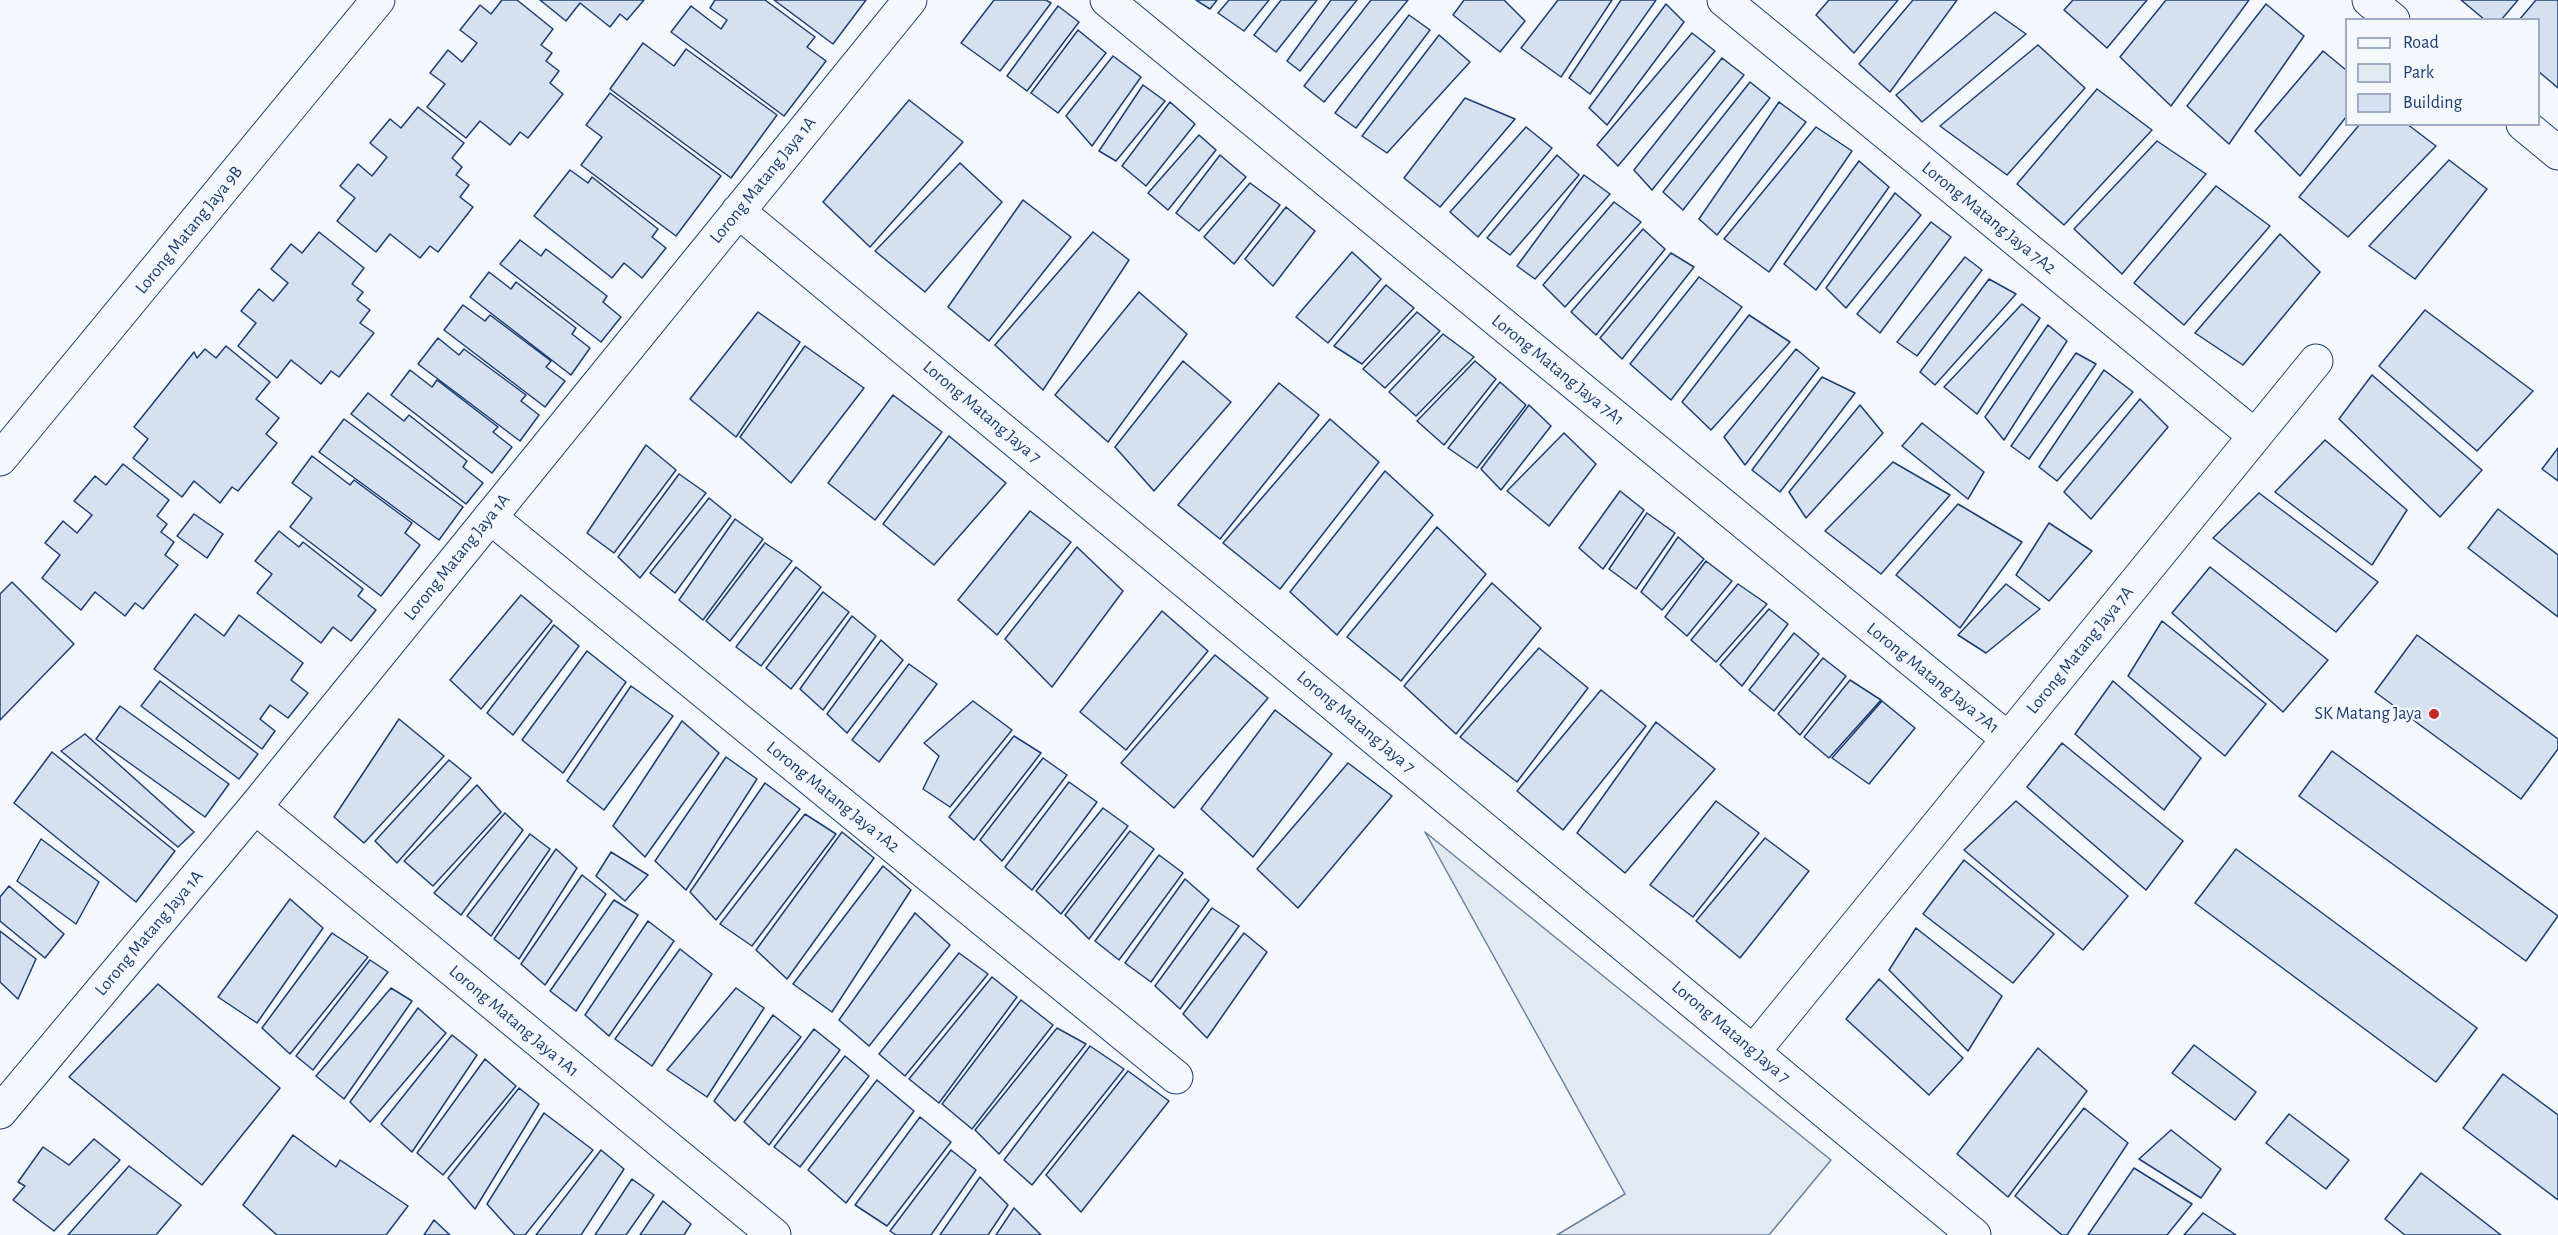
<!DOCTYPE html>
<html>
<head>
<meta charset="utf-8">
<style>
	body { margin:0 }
	#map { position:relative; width:2558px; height:1235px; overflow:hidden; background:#f4f7fb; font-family:"Alegreya Sans",sans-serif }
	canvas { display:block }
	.legend { position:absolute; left:2345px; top:18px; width:195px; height:108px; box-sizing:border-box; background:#f4f7fb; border:2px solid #9eadc5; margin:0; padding:8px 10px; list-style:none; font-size:18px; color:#1d3f73 }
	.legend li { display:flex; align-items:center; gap:12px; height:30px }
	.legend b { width:30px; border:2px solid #9eadc5 }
</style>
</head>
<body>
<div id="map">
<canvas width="2558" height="1235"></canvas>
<ul class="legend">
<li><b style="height:8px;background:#f4f7fb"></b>Road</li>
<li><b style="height:16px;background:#e3e9f0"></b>Park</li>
<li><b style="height:16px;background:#d5e0f0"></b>Building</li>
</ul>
</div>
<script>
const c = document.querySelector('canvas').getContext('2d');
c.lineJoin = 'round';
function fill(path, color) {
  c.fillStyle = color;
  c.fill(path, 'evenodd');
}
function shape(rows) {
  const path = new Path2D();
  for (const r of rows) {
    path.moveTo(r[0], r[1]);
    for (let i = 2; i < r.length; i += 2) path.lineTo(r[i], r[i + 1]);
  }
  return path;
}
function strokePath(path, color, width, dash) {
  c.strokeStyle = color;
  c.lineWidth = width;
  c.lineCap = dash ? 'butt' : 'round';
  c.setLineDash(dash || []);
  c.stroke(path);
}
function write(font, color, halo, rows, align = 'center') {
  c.font = font + ' "Alegreya Sans",sans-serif';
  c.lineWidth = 4.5;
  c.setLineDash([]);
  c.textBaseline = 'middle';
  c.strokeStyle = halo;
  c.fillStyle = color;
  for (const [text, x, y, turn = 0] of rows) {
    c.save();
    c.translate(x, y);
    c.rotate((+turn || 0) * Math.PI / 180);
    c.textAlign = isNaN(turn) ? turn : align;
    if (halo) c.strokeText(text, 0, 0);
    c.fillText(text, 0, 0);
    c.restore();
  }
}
const green = shape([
	[1425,832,1831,1160,1769,1235,1557,1235,1625,1194,1425,832]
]);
fill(green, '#e3e9f0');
strokePath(green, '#687fa3', 1.5);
const building = shape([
	[502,0,517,0,553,29,541,45,552,53,546,61,559,71,550,83,563,94,528,138,520,132,510,145,480,121,466,138,427,107,445,84,430,73,448,50,462,62,477,43,460,30,480,5,491,14,502,0],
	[540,0,644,0,627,20,620,14,610,27,580,3,566,21,540,0],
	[715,0,765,0,815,37,807,47,826,61,784,116,671,32,691,6,721,29,727,20,710,8,715,0],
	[774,0,866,0,833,44,774,0],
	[994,0,1046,0,1051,3,1000,71,961,43,994,0],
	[1196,0,1217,0,1210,9,1196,0],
	[1229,0,1269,0,1244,31,1218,13,1229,0],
	[1281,0,1317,0,1276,52,1254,35,1281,0],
	[1331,0,1357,0,1300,71,1287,61,1331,0],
	[1371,0,1408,0,1324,102,1304,86,1371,0],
	[1464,0,1504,0,1525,21,1500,52,1453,15,1464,0],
	[1558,0,1612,0,1561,77,1521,48,1558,0],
	[1621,0,1656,0,1590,94,1569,78,1621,0],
	[1829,0,1898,0,1854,53,1816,15,1829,0],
	[1913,0,1957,0,1890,92,1859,64,1913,0],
	[2073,0,2147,0,2107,48,2064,10,2073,0],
	[2166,0,2249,0,2171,106,2120,57,2166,0],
	[2461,0,2518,0,2501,20,2485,20,2461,0],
	[2536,0,2558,0,2558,88,2538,71,2538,20,2519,20,2536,0],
	[1666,4,1684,22,1607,125,1589,108,1666,4],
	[2266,4,2304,36,2229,144,2187,106,2266,4],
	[1058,6,1079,22,1027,91,1007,76,1058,6],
	[1995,12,2026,34,1922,122,1896,95,1995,12],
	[1409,15,1430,30,1356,128,1335,113,1409,15],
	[1078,30,1106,53,1058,113,1031,93,1078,30],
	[1692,33,1715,51,1618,166,1597,145,1692,33],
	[1439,35,1470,62,1387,153,1362,136,1439,35],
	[643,43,674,66,686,49,777,115,731,178,610,89,643,43],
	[2038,45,2085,88,2007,175,1940,126,2038,45],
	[2323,51,2346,70,2346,117,2300,176,2255,131,2323,51],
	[1113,56,1141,77,1092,146,1066,116,1113,56],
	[1722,58,1744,75,1652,190,1634,170,1722,58],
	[1750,82,1770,98,1683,210,1663,192,1750,82],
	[1143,85,1165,101,1116,161,1099,151,1143,85],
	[2097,89,2152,130,2064,225,2017,184,2097,89],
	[610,93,721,176,676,236,581,165,602,137,586,125,610,93],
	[1465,98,1515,119,1440,207,1404,178,1465,98],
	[909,100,963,142,870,247,823,202,909,100],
	[1170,102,1195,124,1146,186,1122,166,1170,102],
	[1779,102,1806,122,1717,235,1699,219,1779,102],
	[418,107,464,143,452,158,462,167,456,175,469,185,460,197,473,207,438,252,430,246,420,258,390,234,376,252,337,221,355,198,340,186,358,164,372,176,387,157,370,143,390,119,401,128,418,107],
	[2360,124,2407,124,2436,146,2348,237,2299,197,2360,124],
	[1526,127,1552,148,1478,237,1450,212,1526,127],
	[1816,127,1852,151,1769,272,1724,239,1816,127],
	[1199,135,1216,150,1168,210,1148,193,1199,135],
	[2157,141,2206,174,2122,274,2074,229,2157,141],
	[1220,155,1246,177,1199,231,1176,213,1220,155],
	[1557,155,1579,175,1510,255,1487,238,1557,155],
	[2449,160,2487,189,2415,279,2369,246,2449,160],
	[1859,161,1889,187,1816,290,1784,264,1859,161],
	[960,163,1002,202,925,292,875,251,960,163],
	[570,170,588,183,592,177,658,229,652,237,666,248,642,278,624,263,612,278,534,216,570,170],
	[1584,175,1610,194,1535,279,1517,266,1584,175],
	[1250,183,1280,205,1234,264,1204,237,1250,183],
	[2216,186,2270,226,2184,325,2134,283,2216,186],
	[1895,193,1921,215,1846,308,1826,288,1895,193],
	[1023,200,1071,237,989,341,948,307,1023,200],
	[1614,202,1641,222,1565,307,1543,285,1614,202],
	[1286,207,1315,231,1273,286,1245,259,1286,207],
	[1931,222,1951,237,1880,333,1857,314,1931,222],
	[1643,229,1665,249,1596,335,1571,312,1643,229],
	[319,232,364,268,352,284,363,292,357,300,370,310,360,323,374,333,339,377,331,371,321,384,291,360,277,378,238,346,256,323,241,311,259,289,273,301,288,283,271,269,291,244,302,253,319,232],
	[1093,232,1129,260,1043,390,995,345,1093,232],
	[2280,234,2320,272,2243,365,2195,333,2280,234],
	[520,240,541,256,546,249,607,296,603,302,621,317,601,342,500,264,520,240],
	[1352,252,1381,279,1328,343,1296,317,1352,252],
	[1671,253,1694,267,1622,359,1600,338,1671,253],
	[1965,257,1982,270,1917,356,1897,342,1965,257],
	[489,272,511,289,516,282,576,328,572,334,590,348,571,375,470,297,489,272],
	[1699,277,1742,307,1671,400,1630,364,1699,277],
	[1989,279,2016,294,1935,385,1920,372,1989,279],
	[1386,285,1414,308,1362,364,1334,346,1386,285],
	[1139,292,1187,334,1108,442,1055,395,1139,292],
	[2022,304,2040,318,1977,414,1944,387,2022,304],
	[463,305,485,321,490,315,551,361,546,367,565,381,545,407,444,330,463,305],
	[2425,310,2533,391,2477,451,2379,366,2425,310],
	[758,312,800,342,736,437,690,399,758,312],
	[1417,312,1440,331,1385,388,1363,369,1417,312],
	[1749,315,1790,342,1711,430,1682,402,1749,315],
	[2048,325,2067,341,2004,440,1985,417,2048,325],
	[1443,334,1474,357,1416,416,1389,392,1443,334],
	[438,338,459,355,464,349,526,395,521,401,539,415,520,441,418,364,438,338],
	[226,346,270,382,256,399,279,418,266,434,277,443,238,491,232,487,220,503,194,481,182,497,133,458,148,439,134,427,194,352,197,358,205,349,216,358,226,346],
	[805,346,864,388,791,483,740,437,805,346],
	[1796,349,1819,368,1745,465,1724,437,1796,349],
	[2076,353,2096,364,2029,459,2011,446,2076,353],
	[1183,361,1231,402,1154,491,1115,447,1183,361],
	[1475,361,1496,379,1444,445,1417,421,1475,361],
	[410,370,432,387,437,380,498,427,493,432,512,447,492,473,391,395,410,370],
	[2104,370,2133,392,2057,481,2039,467,2104,370],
	[2372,375,2482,470,2440,517,2339,419,2372,375],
	[1822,377,1855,393,1780,492,1752,470,1822,377],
	[1500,382,1526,405,1477,468,1448,448,1500,382],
	[1279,383,1319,415,1220,539,1178,505,1279,383],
	[368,393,404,421,409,415,467,461,463,467,483,483,466,504,351,414,368,393],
	[893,395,942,432,875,520,828,483,893,395],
	[2140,399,2168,427,2091,519,2064,492,2140,399],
	[1529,405,1551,426,1501,490,1481,469,1529,405],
	[1860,405,1883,433,1806,518,1789,492,1860,405],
	[344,419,463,507,439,540,319,452,344,419],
	[1330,419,1379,462,1280,589,1223,543,1330,419],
	[1922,423,1984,472,1968,499,1902,446,1922,423],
	[1564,433,1596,464,1549,526,1507,491,1564,433],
	[949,436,1006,483,934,565,883,524,949,436],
	[2325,440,2407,510,2372,565,2275,492,2325,440],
	[646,445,676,470,614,553,587,533,646,445],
	[2558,448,2558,481,2542,469,2558,448],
	[312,456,350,485,354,480,412,523,405,533,420,545,381,596,290,527,312,498,292,483,312,456],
	[1893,462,1950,495,1881,574,1825,531,1893,462],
	[123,464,169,500,157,516,167,524,161,532,174,542,165,555,178,565,143,609,135,603,125,616,95,592,81,610,42,578,60,555,45,543,63,521,77,533,92,515,74,501,95,476,106,485,123,464],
	[1385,471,1433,515,1337,635,1290,592,1385,471],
	[679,474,706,493,640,578,618,557,679,474],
	[1620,491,1644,510,1603,569,1579,548,1620,491],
	[2259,493,2378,582,2336,632,2213,538,2259,493],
	[709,498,731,516,675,593,650,573,709,498],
	[1958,504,2022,542,1960,628,1896,575,1958,504],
	[2498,509,2558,555,2558,617,2468,548,2498,509],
	[1030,511,1071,542,997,635,958,600,1030,511],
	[1647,513,1675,533,1636,589,1609,569,1647,513],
	[194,514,223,534,207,558,177,536,194,514],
	[735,519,763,539,703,620,679,600,735,519],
	[2049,523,2092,551,2049,601,2016,575,2049,523],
	[1437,527,1486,574,1401,681,1347,637,1437,527],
	[279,531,299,547,303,542,363,589,358,596,376,610,351,641,333,627,321,643,257,593,272,574,255,561,279,531],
	[1678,537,1704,559,1662,610,1641,592,1678,537],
	[765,543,792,561,730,641,706,621,765,543],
	[1077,547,1123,591,1052,687,1005,639,1077,547],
	[1706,561,1732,581,1687,636,1665,617,1706,561],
	[796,567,821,587,761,666,736,647,796,567],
	[2210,567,2328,660,2283,712,2172,613,2210,567],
	[12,582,74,644,0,720,0,594,12,582],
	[1492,583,1541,628,1456,734,1404,686,1492,583],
	[1738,584,1767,604,1716,662,1691,640,1738,584],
	[2006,584,2040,609,1986,653,1958,635,2006,584],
	[823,592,849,612,791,689,766,668,823,592],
	[521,595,552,621,481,709,450,680,521,595],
	[1769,609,1788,624,1742,686,1720,665,1769,609],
	[1162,611,1208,651,1126,750,1080,712,1162,611],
	[195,614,224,636,239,615,303,663,291,680,308,693,288,718,270,705,260,719,275,731,262,749,154,669,195,614],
	[852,616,876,636,823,710,800,689,852,616],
	[2162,621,2266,704,2225,756,2128,676,2162,621],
	[554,625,579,646,513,735,487,713,554,625],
	[1794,633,1819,654,1774,711,1749,690,1794,633],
	[2417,635,2558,739,2558,749,2521,799,2375,692,2417,635],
	[881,640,903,660,847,733,827,714,881,640],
	[1539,648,1588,688,1517,782,1460,737,1539,648],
	[587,651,626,682,563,773,522,740,587,651],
	[1215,655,1268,698,1174,808,1121,763,1215,655],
	[1823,658,1846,676,1800,735,1778,714,1823,658],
	[909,664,937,684,879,762,852,740,909,664],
	[1850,680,1881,700,1829,758,1804,737,1850,680],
	[160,681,258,754,239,779,141,706,160,681],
	[2113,681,2201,758,2164,810,2075,734,2113,681],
	[631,686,673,716,604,810,567,781,631,686],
	[1601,690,1646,726,1563,830,1517,791,1601,690],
	[973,701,1012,730,950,807,923,789,939,756,924,743,973,701],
	[1882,701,1915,728,1869,784,1832,758,1882,701],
	[120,706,229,784,205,817,96,739,120,706],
	[1275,710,1332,754,1253,857,1201,809,1275,710],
	[399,719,444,756,364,843,334,817,399,719],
	[682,721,719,753,645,857,613,826,682,721],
	[1656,722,1715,769,1625,873,1577,833,1656,722],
	[85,734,194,832,178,847,61,751,85,734],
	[1014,736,1041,753,974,840,949,817,1014,736],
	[2062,743,2183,841,2146,890,2027,787,2062,743],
	[2332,751,2558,916,2526,961,2299,796,2332,751],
	[52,752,175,851,136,902,14,803,52,752],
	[726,757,757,779,686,890,655,861,726,757],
	[1043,758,1067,775,1002,861,980,840,1043,758],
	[449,760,471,778,397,863,375,841,449,760],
	[1348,763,1392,796,1298,908,1257,869,1348,763],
	[1069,782,1097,802,1032,890,1005,867,1069,782],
	[765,783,800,809,716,920,690,892,765,783],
	[477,785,501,812,433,886,404,861,477,785],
	[1716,801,1759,833,1693,917,1650,885,1716,801],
	[2016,801,2128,896,2083,950,1964,850,2016,801],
	[1103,808,1128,826,1061,914,1036,891,1103,808],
	[505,813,523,830,461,915,434,893,505,813],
	[805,814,836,834,752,946,720,924,805,814],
	[1130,831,1154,849,1089,939,1065,915,1130,831],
	[842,832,874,858,787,979,756,950,842,832],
	[530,834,550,849,491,936,467,916,530,834],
	[1765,838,1809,871,1740,958,1696,921,1765,838],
	[41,839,99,882,76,924,17,881,41,839],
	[556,849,577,868,519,959,494,939,556,849],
	[2236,849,2477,1028,2436,1082,2195,903,2236,849],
	[611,852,648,875,625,901,596,876,611,852],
	[1159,855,1183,873,1119,960,1095,941,1159,855],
	[1964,860,2054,934,2013,983,1923,914,1964,860],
	[883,866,911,890,832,1012,793,984,883,866],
	[582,875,606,894,545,985,521,964,582,875],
	[1185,879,1209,900,1151,982,1125,963,1185,879],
	[9,886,64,934,45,958,0,921,0,897,9,886],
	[290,899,323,928,257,1023,218,997,290,899],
	[614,900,638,915,576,1011,550,991,614,900],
	[1212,908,1239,926,1180,1009,1155,986,1212,908],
	[915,913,950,945,869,1046,839,1020,915,913],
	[648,921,674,941,609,1036,585,1015,648,921],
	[1916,928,2002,996,1968,1051,1889,970,1916,928],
	[0,931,36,959,18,999,0,982,0,931],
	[332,933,368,957,290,1054,262,1028,332,933],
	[1244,933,1267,952,1207,1038,1183,1014,1244,933],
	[680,949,712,974,652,1066,615,1039,680,949],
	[959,953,988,974,905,1076,879,1054,959,953],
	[370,960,388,972,313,1070,296,1056,370,960],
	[992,977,1017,997,939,1103,909,1079,992,977],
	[1879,979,1963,1058,1929,1095,1846,1019,1879,979],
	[158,984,280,1088,202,1185,69,1077,158,984],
	[391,988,412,1001,344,1099,316,1076,391,988],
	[736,988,764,1008,707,1097,667,1070,736,988],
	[1021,1000,1053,1025,972,1129,942,1104,1021,1000],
	[418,1008,446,1033,370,1122,350,1102,418,1008],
	[773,1015,801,1037,735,1121,714,1101,773,1015],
	[1057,1028,1086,1044,999,1154,975,1130,1057,1028],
	[814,1029,840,1050,769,1145,744,1122,814,1029],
	[452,1035,477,1055,412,1152,381,1124,452,1035],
	[2194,1045,2256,1092,2235,1120,2172,1073,2194,1045],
	[1090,1046,1124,1069,1032,1185,1004,1160,1090,1046],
	[2038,1048,2087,1091,2008,1197,1957,1154,2038,1048],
	[845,1056,869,1076,800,1167,774,1147,845,1056],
	[485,1059,516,1086,443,1175,417,1153,485,1059],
	[1128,1071,1169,1101,1081,1212,1046,1175,1128,1071],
	[2503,1074,2558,1115,2558,1200,2463,1128,2503,1074],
	[877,1080,914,1111,846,1203,808,1170,877,1080],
	[519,1088,539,1104,475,1209,448,1178,519,1088],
	[2084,1108,2128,1143,2067,1235,2062,1235,2015,1196,2084,1108],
	[544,1113,593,1150,525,1235,515,1235,487,1204,544,1113],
	[2289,1114,2349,1160,2326,1189,2266,1143,2289,1114],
	[920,1117,951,1142,887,1226,855,1205,920,1117],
	[2171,1130,2221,1169,2201,1198,2139,1159,2171,1130],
	[293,1135,336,1167,340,1160,408,1206,386,1235,277,1235,243,1205,293,1135],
	[94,1139,120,1160,54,1231,13,1200,25,1186,18,1182,43,1147,69,1165,94,1139],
	[601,1150,624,1169,581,1235,536,1235,601,1150],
	[951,1150,976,1170,931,1235,896,1235,890,1231,951,1150],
	[129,1166,181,1205,156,1235,68,1235,129,1166],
	[2134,1168,2192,1204,2167,1235,2088,1235,2134,1168],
	[2421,1173,2501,1235,2405,1235,2385,1219,2421,1173],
	[980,1177,1008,1205,988,1235,940,1235,980,1177],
	[632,1179,654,1195,626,1235,595,1235,632,1179],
	[663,1201,691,1224,684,1235,640,1235,663,1201],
	[1014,1208,1041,1235,996,1235,1014,1208],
	[2203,1213,2236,1235,2184,1235,2203,1213],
	[434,1220,450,1235,424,1235,434,1220]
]);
fill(building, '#d5e0f0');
strokePath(building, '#1d3f73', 1.5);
const minor = shape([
	[1107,0,2008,739],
	[1724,0,2255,436],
	[2369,0,2393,20],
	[2523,124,2558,153],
	[738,211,1974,1235],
	[0,459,378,0],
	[490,517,1176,1077],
	[255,807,774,1235],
	[1754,1051,2316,361],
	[0,1112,255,807,910,0]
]);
strokePath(minor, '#1d3f73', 35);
strokePath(minor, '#f4f7fb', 33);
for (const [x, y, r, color] of [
	[2434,714,6,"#c62828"]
]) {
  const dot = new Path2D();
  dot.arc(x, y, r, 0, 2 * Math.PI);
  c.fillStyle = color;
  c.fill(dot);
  strokePath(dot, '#f4f7fb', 2);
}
write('18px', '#1d3f73', '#f4f7fb', [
	["Lorong Matang Jaya 1A",763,180,-51],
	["Lorong Matang Jaya 7A2",1989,218,39],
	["Lorong Matang Jaya 9B",189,230,-51],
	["Lorong Matang Jaya 7A1",1558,370,39],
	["Lorong Matang Jaya 7",982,412,40],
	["Lorong Matang Jaya 1A",457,557,-51],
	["Lorong Matang Jaya 7A",2080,650,-51],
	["Lorong Matang Jaya 7A1",1933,678,39],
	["Lorong Matang Jaya 7",1356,722,40],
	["Lorong Matang Jaya 1A2",833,797,39],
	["Lorong Matang Jaya 1A",149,933,-50],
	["Lorong Matang Jaya 1A1",514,1021,40],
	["Lorong Matang Jaya 7",1731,1032,40]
]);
write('18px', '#1d3f73', '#f4f7fb', [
	["SK Matang Jaya",2422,714]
], 'right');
</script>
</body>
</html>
